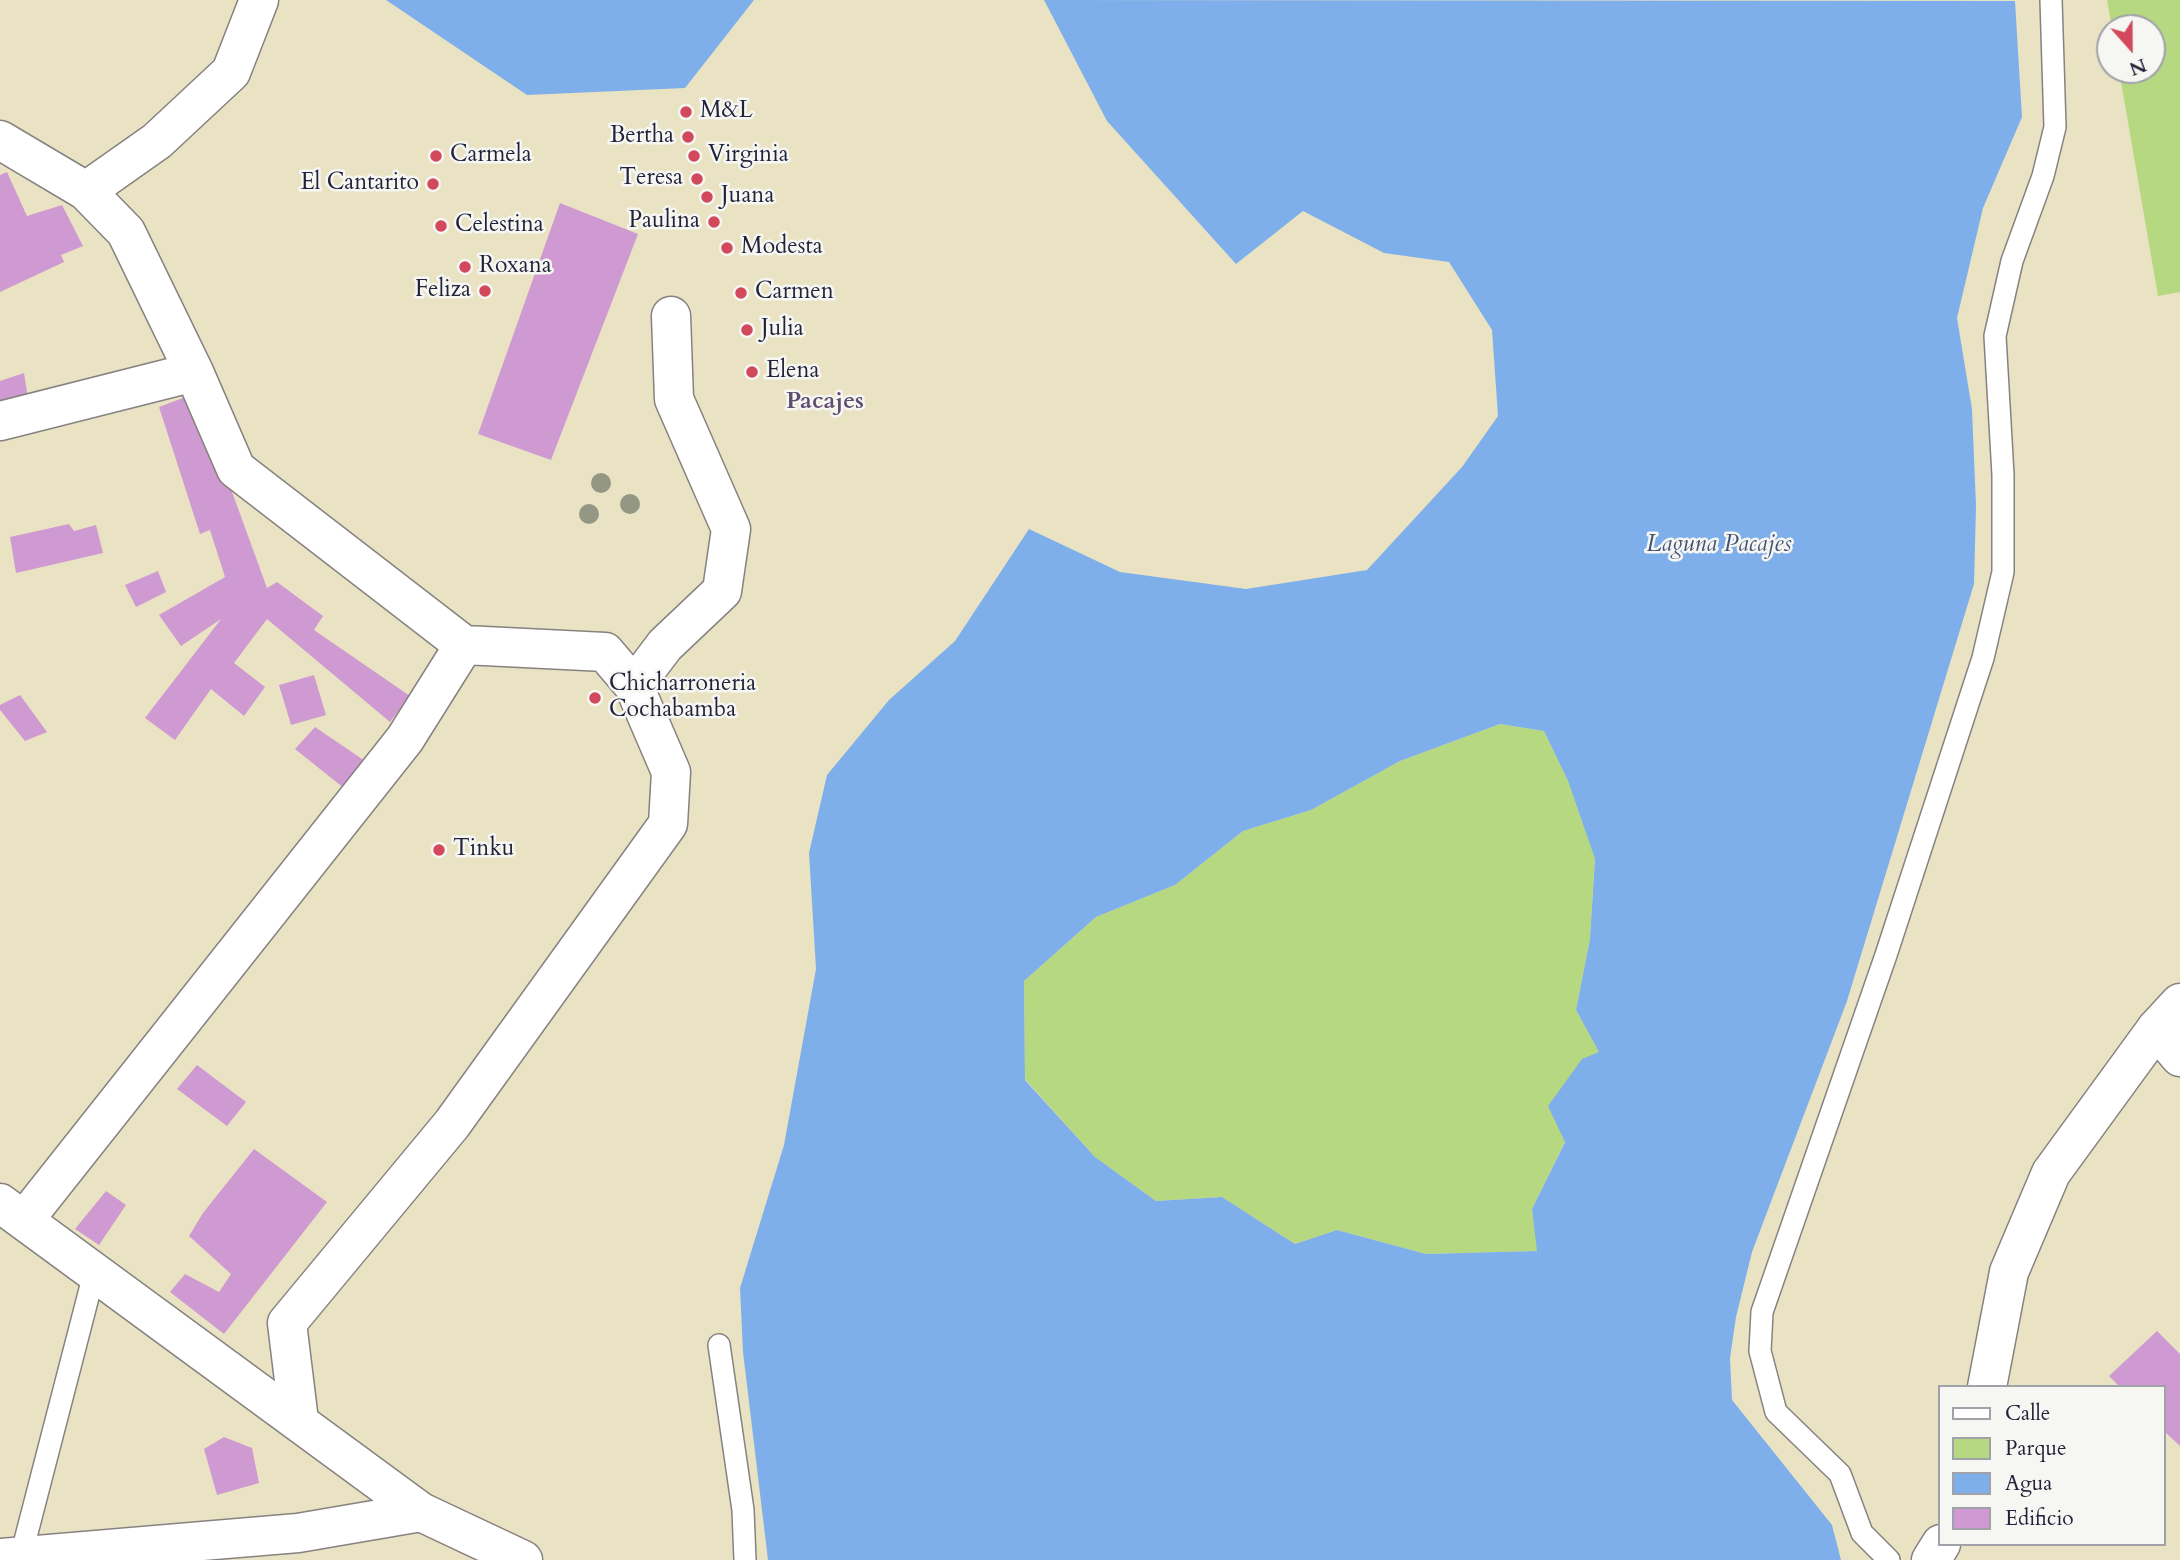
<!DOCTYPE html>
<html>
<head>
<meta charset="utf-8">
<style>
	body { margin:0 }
	#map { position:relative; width:2180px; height:1560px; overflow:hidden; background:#e9e3c4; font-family:Cardo,serif }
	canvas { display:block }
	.legend { position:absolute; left:1938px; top:1385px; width:228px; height:161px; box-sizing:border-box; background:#f6f6f2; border:2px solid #a1a1a9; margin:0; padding:9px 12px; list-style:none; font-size:21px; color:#22223b }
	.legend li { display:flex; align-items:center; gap:14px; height:35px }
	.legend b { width:35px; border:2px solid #a1a1a9 }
	.north { position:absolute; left:2096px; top:14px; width:70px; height:70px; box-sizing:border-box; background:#f6f6f2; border:2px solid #a1a1a9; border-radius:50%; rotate:159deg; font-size:19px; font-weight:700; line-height:28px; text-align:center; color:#22223b }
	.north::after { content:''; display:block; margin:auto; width:24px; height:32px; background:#d1495b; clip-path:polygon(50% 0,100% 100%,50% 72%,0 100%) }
</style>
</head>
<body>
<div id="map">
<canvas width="2180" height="1560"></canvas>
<ul class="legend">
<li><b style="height:9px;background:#fff"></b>Calle</li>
<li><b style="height:19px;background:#b6d880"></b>Parque</li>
<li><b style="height:19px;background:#7fafea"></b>Agua</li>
<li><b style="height:19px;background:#cf9ad1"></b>Edificio</li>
</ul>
<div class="north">N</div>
</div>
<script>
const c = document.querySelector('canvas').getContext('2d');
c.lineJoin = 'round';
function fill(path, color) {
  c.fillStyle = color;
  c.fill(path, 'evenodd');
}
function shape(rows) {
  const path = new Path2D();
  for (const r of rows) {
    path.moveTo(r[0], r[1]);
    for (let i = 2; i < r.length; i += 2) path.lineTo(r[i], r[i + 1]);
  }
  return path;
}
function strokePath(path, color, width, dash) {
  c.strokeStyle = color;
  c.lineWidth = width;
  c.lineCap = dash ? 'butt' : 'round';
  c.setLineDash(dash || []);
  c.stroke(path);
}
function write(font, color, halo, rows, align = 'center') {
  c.font = font + ' Cardo,serif';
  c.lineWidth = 5;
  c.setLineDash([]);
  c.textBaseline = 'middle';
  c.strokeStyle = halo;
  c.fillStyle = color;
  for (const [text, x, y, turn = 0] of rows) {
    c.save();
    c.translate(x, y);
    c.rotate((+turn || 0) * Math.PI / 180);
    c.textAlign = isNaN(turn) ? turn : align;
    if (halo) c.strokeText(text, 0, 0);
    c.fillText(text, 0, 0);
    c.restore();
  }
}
fill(shape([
	[2107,0,2180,0,2180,292,2158,296,2119,70,2152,70,2152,28,2112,28],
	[1500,724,1544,731,1568,781,1595,858,1590,939,1576,1010,1599,1052,1565,1141,1532,1209,1538,1251,1426,1254,1337,1230,1295,1244,1222,1197,1156,1201,1095,1157,1025,1079,1024,981,1096,917,1175,885,1243,831,1311,810,1400,761]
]), '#b6d880');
fill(shape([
	[386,0,754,0,685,88,527,95],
	[1044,0,2015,1,2022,117,1983,208,1957,318,1972,409,1976,506,1974,584,1847,1001,1752,1252,1736,1317,1730,1358,1732,1400,1832,1525,1841,1560,768,1560,743,1352,740,1288,784,1145,816,969,809,853,827,775,889,700,955,641,1029,529,1120,572,1246,589,1367,570,1462,467,1498,416,1492,330,1449,262,1384,253,1303,211,1236,264,1107,121],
	[1500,724,1544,731,1568,781,1595,859,1590,939,1576,1010,1599,1052,1582,1059,1548,1106,1565,1142,1532,1209,1537,1251,1426,1254,1337,1230,1295,1244,1222,1197,1156,1201,1095,1157,1025,1080,1024,981,1096,917,1175,885,1243,831,1311,810,1400,761]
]), '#7fafea');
fill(shape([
	[7,172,27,216,62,205,83,246,61,255,64,262,0,292,0,175],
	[560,203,638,234,551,460,478,434],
	[24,373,29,404,0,413,0,381],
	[196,393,267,588,277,582,323,616,314,630,410,696,390,722,267,619,234,663,265,687,244,716,211,689,175,740,145,718,221,619,181,646,159,615,225,577,210,530,200,534,159,407],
	[69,524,74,531,96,525,103,553,16,573,10,537],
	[158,571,166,592,136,607,125,585],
	[314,675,326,715,291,725,279,685],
	[20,695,47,732,25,741,0,710,0,705],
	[315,727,365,761,345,789,295,749],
	[197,1065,246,1102,227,1126,177,1089],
	[254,1149,327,1202,224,1334,170,1292,185,1274,219,1292,231,1274,189,1236,203,1213],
	[106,1191,126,1205,99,1245,75,1229],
	[2157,1331,2180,1354,2180,1446,2164,1431,2164,1387,2120,1387,2109,1376],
	[224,1437,252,1448,259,1483,217,1495,204,1449]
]), '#cf9ad1');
const lane = shape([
	[719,1345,743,1510,745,1560],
	[21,1556,95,1270],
	[1889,1560,1862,1533,1840,1474,1776,1412,1760,1351,1762,1312,1886,955,1983,658,2003,572,2003,475,1995,336,2012,261,2043,176,2055,127,2051,0]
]);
const street = shape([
	[0,140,86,191,126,232,194,372,236,469,464,645,605,652,634,686,671,772,668,824,452,1124,287,1323,299,1421],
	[86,191,157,141,231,72,259,0],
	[0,421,194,372],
	[634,686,665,645,722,591,731,529,674,399,671,316],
	[2156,1029,2180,1057],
	[25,1219,405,739,464,645],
	[0,1558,298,1533,421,1512]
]);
const secondary = shape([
	[0,1203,421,1512,523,1560],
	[1987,1387,2009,1272,2051,1173,2156,1029,2180,1003],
	[1931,1560,1941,1544]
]);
strokePath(lane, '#868280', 24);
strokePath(street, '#868280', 41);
strokePath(secondary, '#868280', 41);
strokePath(lane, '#fff', 21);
strokePath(street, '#fff', 38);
strokePath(secondary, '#fff', 38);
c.fillStyle = '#949784';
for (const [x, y] of [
	[601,483],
	[630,504],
	[589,514]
]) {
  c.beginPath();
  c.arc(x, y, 10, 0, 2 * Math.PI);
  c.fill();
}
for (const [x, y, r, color] of [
	[686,112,7,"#d1495b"],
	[688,137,7,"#d1495b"],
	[436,156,7,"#d1495b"],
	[694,156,7,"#d1495b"],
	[697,179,7,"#d1495b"],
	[433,184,7,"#d1495b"],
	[707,197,7,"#d1495b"],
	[714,222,7,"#d1495b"],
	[441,226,7,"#d1495b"],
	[727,248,7,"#d1495b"],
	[465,267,7,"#d1495b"],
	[485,291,7,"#d1495b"],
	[741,293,7,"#d1495b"],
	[747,330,7,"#d1495b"],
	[752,372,7,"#d1495b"],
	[595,698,7,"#d1495b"],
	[439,850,7,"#d1495b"]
]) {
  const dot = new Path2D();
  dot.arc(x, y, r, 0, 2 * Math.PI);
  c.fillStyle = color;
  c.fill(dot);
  strokePath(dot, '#f6f6f2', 2.5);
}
write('23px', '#22223b', '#f6f6f2', [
	["M&L",700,112],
	["Bertha",674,137,"right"],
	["Carmela",450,156],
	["Virginia",708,156],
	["Teresa",683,179,"right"],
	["El Cantarito",419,184,"right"],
	["Juana",721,197],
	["Paulina",700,222,"right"],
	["Celestina",455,226],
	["Modesta",741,248],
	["Roxana",479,267],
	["Feliza",471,291,"right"],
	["Carmen",755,293],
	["Julia",761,330],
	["Elena",766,372],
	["Chicharroneria",609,685],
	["Cochabamba",609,711],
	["Tinku",453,850]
], 'left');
write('bold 24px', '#5f4c70', '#f6f6f2', [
	["Pacajes",825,402]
]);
write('italic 24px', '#435378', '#f6f6f2', [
	["Laguna Pacajes",1719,545]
]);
</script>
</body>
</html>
